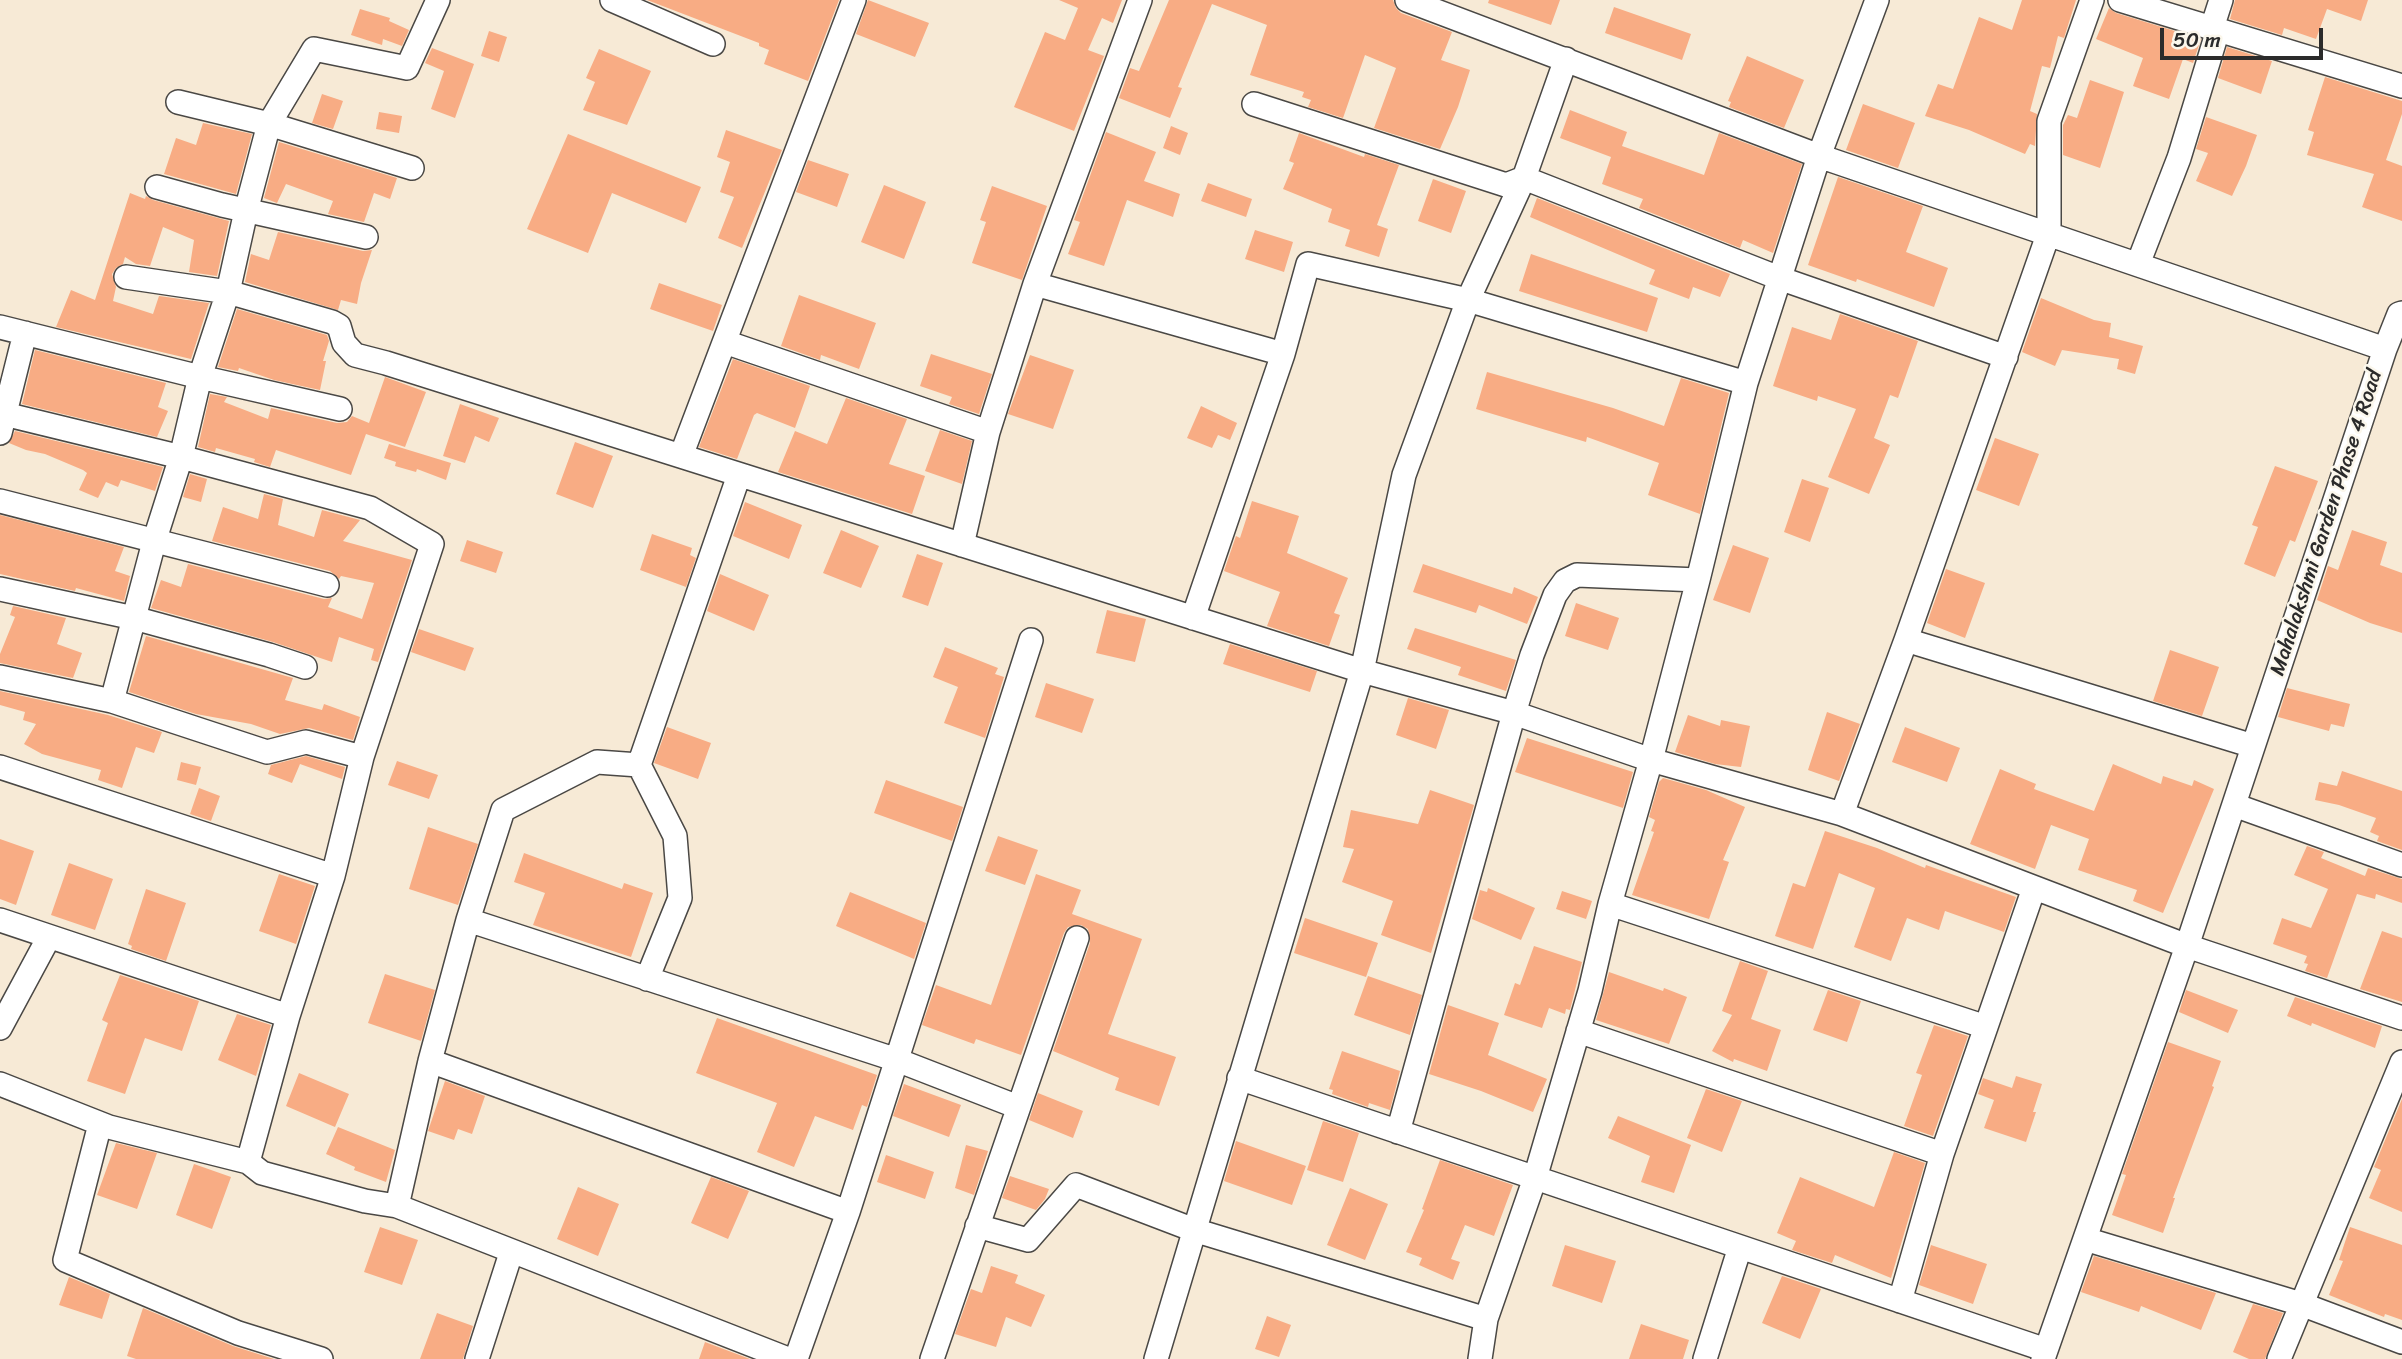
<!DOCTYPE html>
<html>
<head>
<meta charset="utf-8">
<style>
	body { margin:0 }
	#map { position:relative; width:2402px; height:1359px; overflow:hidden; background:#f7ead6; font-family:Sriracha,sans-serif }
	canvas { display:block }
	.scale { position:absolute; left:2160px; top:28px; width:163px; height:32px; box-sizing:border-box; border:4px solid #2b2b2b; border-top:0; padding-left:9px; font-size:21px; line-height:24px; white-space:nowrap; color:#2b2b2b; -webkit-text-stroke:5px #fbf7ec; paint-order:stroke }
</style>
</head>
<body>
<div id="map">
<canvas width="2402" height="1359"></canvas>
<div class="scale">50 m</div>
</div>
<script>
const c = document.querySelector('canvas').getContext('2d');
c.lineJoin = 'round';
function fill(path, color) {
  c.fillStyle = color;
  c.fill(path, 'evenodd');
}
function shape(rows) {
  const path = new Path2D();
  for (const r of rows) {
    path.moveTo(r[0], r[1]);
    for (let i = 2; i < r.length; i += 2) path.lineTo(r[i], r[i + 1]);
  }
  return path;
}
function strokePath(path, color, width, dash) {
  c.strokeStyle = color;
  c.lineWidth = width;
  c.lineCap = dash ? 'butt' : 'round';
  c.setLineDash(dash || []);
  c.stroke(path);
}
function write(font, color, halo, rows, align = 'center') {
  c.font = font + ' Sriracha,sans-serif';
  c.lineWidth = 5;
  c.setLineDash([]);
  c.textBaseline = 'middle';
  c.strokeStyle = halo;
  c.fillStyle = color;
  for (const [text, x, y, turn = 0] of rows) {
    c.save();
    c.translate(x, y);
    c.rotate((+turn || 0) * Math.PI / 180);
    c.textAlign = isNaN(turn) ? turn : align;
    if (halo) c.strokeText(text, 0, 0);
    c.fillText(text, 0, 0);
    c.restore();
  }
}
fill(shape([
	[647,0,839,0,808,81,764,64,769,50,759,46,759,43],
	[868,0,929,23,915,57,856,34],
	[1059,0,1122,0,1113,23,1102,18,1088,50,1104,56,1074,131,1014,107,1045,32,1065,40,1078,8],
	[1169,0,1393,0,1396,8,1401,13,1452,32,1441,60,1470,70,1458,107,1440,149,1374,128,1396,68,1365,55,1343,118,1308,107,1311,100,1302,97,1304,92,1250,75,1267,25,1212,4,1178,87,1182,88,1170,118,1119,98,1130,68,1139,71],
	[1489,0,1560,0,1551,25,1488,3],
	[2022,0,2076,0,2064,38,2058,36,2050,68,2042,66,2030,111,2037,114,2035,146,2030,144,2025,154,1969,130,1925,116,1938,84,1953,89,1979,17,2012,30],
	[2235,0,2368,0,2361,21,2327,9,2316,39,2284,28,2282,35,2230,19],
	[1614,7,1691,34,1682,60,1605,33],
	[2109,8,2116,13,2201,39,2193,63,2183,59,2169,99,2133,86,2143,58,2096,39],
	[360,9,390,18,389,21,409,30,402,46,383,39,382,45,351,35],
	[489,31,507,37,499,62,481,56],
	[2227,47,2272,61,2261,94,2218,78],
	[432,48,474,64,455,118,431,109,444,71,425,63],
	[599,49,651,71,627,125,583,110,595,82,586,78],
	[1747,56,1804,80,1784,128,1729,107,1731,102,1728,101],
	[2325,77,2402,101,2402,114,2386,160,2402,166,2402,221,2362,207,2374,174,2307,155,2314,132,2308,130],
	[2090,80,2124,92,2100,168,2063,155,2063,125,2068,115,2077,118],
	[322,94,343,101,333,129,312,123],
	[1863,104,1915,123,1898,168,1846,150],
	[1570,110,1627,132,1622,146,1704,175,1719,133,1802,164,1773,253,1743,240,1740,248,1639,208,1643,199,1602,184,1611,157,1560,138],
	[379,112,402,116,399,133,376,129],
	[2206,117,2257,135,2246,166,2232,196,2196,181,2208,153,2196,149],
	[203,123,252,134,236,194,164,174,176,138,196,145],
	[1171,126,1188,133,1180,155,1163,148],
	[726,130,782,150,742,248,718,238,734,197,720,192,730,162,717,157],
	[1106,132,1156,152,1144,181,1180,194,1173,217,1127,200,1104,266,1068,254,1080,222,1074,220],
	[1299,133,1364,157,1365,154,1399,165,1377,225,1388,229,1379,257,1345,246,1350,230,1328,222,1332,209,1283,189,1294,163,1289,161],
	[568,134,701,187,686,223,612,193,588,253,527,229],
	[279,142,397,178,390,199,374,193,364,222,328,214,333,201,286,184,277,203,264,198],
	[808,160,849,174,837,207,796,192],
	[1838,177,1923,206,1906,252,1948,268,1934,307,1857,279,1856,282,1808,265],
	[1433,179,1466,191,1451,233,1418,221],
	[1208,183,1252,199,1246,217,1201,201],
	[884,185,926,202,904,259,861,242],
	[992,186,1047,206,1022,280,972,263,986,222,980,220],
	[130,193,145,199,146,196,153,200,229,221,217,276,189,272,194,240,163,227,150,266,136,264,125,257,123,264,116,268,112,274,116,287,113,301,153,314,159,296,209,303,191,359,56,327,71,290,95,300],
	[1537,198,1730,274,1720,297,1693,287,1689,299,1649,284,1655,270,1530,217],
	[1255,230,1293,242,1284,272,1245,259],
	[278,232,363,251,372,250,361,283,357,304,341,300,338,310,245,282,251,254,269,260],
	[1531,254,1658,298,1647,332,1519,291],
	[659,283,722,305,713,331,650,309],
	[799,295,876,323,859,369,821,355,820,360,781,346],
	[2041,298,2094,320,2111,323,2109,337,2143,346,2135,374,2117,369,2119,359,2062,350,2055,366,2022,352],
	[237,309,327,335,329,341,323,361,326,361,320,390,274,380,239,368,238,371,218,367],
	[1840,314,1918,341,1898,398,1890,395,1874,438,1890,445,1869,494,1828,477,1856,409,1818,396,1817,401,1773,386,1792,327,1831,340],
	[35,350,166,383,158,407,168,411,157,437,22,404],
	[931,354,992,374,979,414,949,404,952,397,920,386],
	[1030,355,1074,370,1053,429,1008,414],
	[733,359,810,386,795,428,757,413,754,415,737,459,699,447],
	[1487,372,1613,408,1664,426,1681,378,1729,393,1700,514,1648,495,1659,463,1587,437,1586,442,1476,409],
	[385,377,426,392,405,447,366,434,351,475,276,450,270,467,254,462,255,459,216,448,215,452,198,447,210,394,227,397,224,402,268,419,271,408,337,423,347,422,352,416,369,423],
	[846,398,907,419,889,464,925,476,912,514,778,472,795,431,827,444],
	[460,404,499,418,489,442,475,436,465,463,443,456],
	[1201,406,1237,423,1230,440,1218,435,1212,448,1187,438],
	[940,430,972,441,962,484,925,471],
	[15,431,163,467,155,491,121,480,118,487,106,482,98,498,79,490,87,473,83,470,45,454,26,450,9,443],
	[1995,438,2039,454,2019,506,1976,490],
	[575,442,613,456,593,508,556,494],
	[389,444,451,463,446,480,417,469,416,472,395,466,396,462,384,458],
	[2275,466,2318,481,2295,542,2290,540,2275,577,2244,564,2258,527,2252,525],
	[190,474,207,479,201,502,183,497],
	[1802,479,1829,488,1810,542,1784,532],
	[264,494,283,499,278,525,314,537,322,510,360,520,343,541,412,560,378,662,371,660,374,649,339,637,332,662,273,642,151,608,161,580,181,587,188,564,324,599,332,598,328,607,362,619,374,583,341,576,339,579,330,571,212,541,223,507,258,519],
	[1252,501,1299,516,1287,553,1348,578,1334,613,1340,615,1329,646,1267,626,1280,592,1224,571,1236,536,1240,538],
	[745,502,802,525,789,559,733,536],
	[0,515,124,547,115,571,130,576,124,601,76,588,75,591,0,574],
	[841,530,879,546,861,588,823,573],
	[2352,530,2387,542,2380,565,2402,573,2402,633,2370,623,2317,600,2328,566,2338,570],
	[652,534,692,548,690,555,696,558,686,587,640,570],
	[467,540,503,552,496,573,460,561],
	[1733,545,1769,558,1750,613,1713,600],
	[917,554,943,563,928,606,902,597],
	[1423,564,1512,594,1514,587,1538,597,1527,624,1479,605,1476,613,1413,592],
	[1946,569,1985,583,1965,638,1927,623],
	[720,574,769,595,754,631,707,611],
	[1576,603,1619,618,1608,650,1565,636],
	[13,606,66,618,57,644,82,653,73,678,0,663,0,654,15,617,10,615],
	[1107,610,1146,619,1135,662,1096,653],
	[1415,628,1516,660,1506,691,1458,675,1461,667,1407,649],
	[419,629,474,648,465,671,411,652],
	[146,636,293,678,285,700,322,710,324,704,360,717,353,740,309,728,280,734,251,724,196,714,129,692],
	[1230,644,1317,671,1310,692,1223,664],
	[945,647,998,668,995,674,1004,677,985,738,944,723,958,687,933,677],
	[2170,650,2219,667,2202,716,2153,701],
	[1046,683,1094,699,1082,733,1035,717],
	[2287,688,2350,704,2344,727,2331,724,2329,731,2278,717],
	[0,691,108,715,162,732,154,753,136,747,122,788,98,780,101,770,42,754,24,744,36,724,23,720,25,712,0,705],
	[1408,698,1449,710,1436,749,1396,735],
	[1827,712,1860,724,1839,781,1808,770],
	[1688,715,1720,726,1721,720,1750,726,1741,767,1715,764,1675,752],
	[667,727,711,743,698,779,654,763],
	[1905,727,1960,748,1947,782,1892,762],
	[1527,738,1633,772,1623,808,1515,772],
	[306,756,345,767,342,779,300,764,292,783,268,774,271,765],
	[397,761,438,775,429,799,388,785],
	[181,762,201,767,196,785,177,780],
	[2113,764,2161,784,2163,776,2192,786,2194,780,2214,789,2163,913,2133,901,2137,890,2078,870,2089,839,2051,825,2035,869,1970,844,2000,769,2036,784,2034,789,2094,811],
	[2342,771,2402,791,2402,850,2377,841,2379,836,2370,832,2376,818,2339,805,2315,800,2319,782,2337,786],
	[1663,778,1706,790,1745,807,1723,860,1729,862,1709,919,1632,895,1654,832,1651,831,1655,820,1649,817,1659,782],
	[886,780,963,807,952,841,874,813],
	[199,788,220,796,211,821,190,814],
	[1430,790,1474,805,1431,953,1381,935,1393,901,1342,882,1354,849,1343,847,1351,810,1418,824],
	[428,827,478,844,458,905,409,889],
	[1825,831,1877,848,1925,868,1926,865,2016,897,2004,932,1945,911,1939,930,1907,918,1891,961,1854,947,1875,888,1839,873,1813,949,1775,936,1793,883,1805,887],
	[998,836,1038,850,1025,885,985,871],
	[0,839,34,851,16,905,0,899],
	[2307,846,2324,852,2321,858,2365,876,2368,868,2402,879,2402,903,2376,894,2375,899,2357,894,2327,978,2305,971,2308,964,2304,963,2307,956,2273,944,2282,918,2311,928,2328,889,2294,875],
	[524,853,622,889,624,883,653,893,631,957,533,925,545,893,514,882],
	[69,863,113,879,95,930,51,915],
	[279,874,315,886,296,944,259,931],
	[1036,874,1081,890,1072,914,1142,939,1108,1034,1176,1057,1159,1106,1115,1090,1119,1078,1053,1051,1090,943,1088,929,1081,925,1068,927,1064,933,1021,1055,976,1039,974,1044,922,1025,936,985,991,1005],
	[1488,888,1535,908,1521,940,1472,919,1480,890,1487,892],
	[146,889,186,903,166,961,131,949,132,946,128,944],
	[1562,891,1592,901,1586,919,1556,909],
	[850,892,926,923,914,959,836,926],
	[1305,918,1378,943,1366,977,1294,953],
	[2382,931,2402,938,2402,1002,2360,989],
	[1534,946,1582,962,1570,1010,1566,1009,1565,1014,1549,1008,1542,1028,1504,1015,1515,983,1520,985],
	[1740,961,1768,971,1751,1019,1781,1030,1767,1071,1734,1059,1733,1062,1712,1051,1732,1015,1722,1011],
	[1609,972,1663,991,1664,988,1687,997,1669,1044,1596,1020],
	[385,974,435,990,421,1041,368,1023],
	[120,975,199,1001,182,1051,145,1038,125,1094,87,1081,108,1023,102,1020],
	[1368,976,1422,995,1410,1035,1354,1015],
	[1828,990,1861,1001,1847,1042,1813,1030],
	[2186,990,2238,1010,2228,1033,2179,1012],
	[2295,997,2382,1026,2375,1048,2312,1023,2311,1026,2287,1016],
	[1448,1005,1499,1023,1488,1055,1547,1079,1533,1112,1481,1091,1429,1074],
	[237,1014,271,1025,256,1076,218,1060],
	[717,1018,877,1075,867,1107,862,1105,853,1130,815,1116,794,1167,757,1152,777,1103,696,1073],
	[1934,1025,1968,1036,1933,1136,1904,1126,1922,1075,1916,1073],
	[2168,1042,2221,1061,2212,1086,2214,1087,2173,1198,2175,1198,2163,1233,2112,1215,2126,1175,2122,1174],
	[1342,1051,1400,1071,1390,1110,1369,1103,1368,1107,1332,1094,1333,1090,1329,1089],
	[299,1073,349,1094,335,1127,286,1106],
	[2016,1076,2042,1084,2033,1112,2036,1112,2026,1142,1984,1128,1994,1100,1978,1094,1983,1078,2012,1088],
	[445,1081,485,1096,472,1134,458,1129,454,1140,428,1131],
	[904,1084,961,1105,949,1137,893,1116],
	[1706,1089,1742,1101,1722,1152,1687,1138],
	[1038,1093,1083,1111,1073,1138,1029,1120],
	[2402,1099,2402,1212,2369,1198,2381,1170,2374,1167],
	[1618,1116,1691,1145,1674,1193,1641,1182,1650,1156,1608,1138],
	[1323,1121,1359,1133,1343,1182,1307,1170],
	[338,1127,395,1150,386,1182,354,1170,355,1167,326,1154],
	[1236,1141,1306,1166,1292,1205,1224,1181],
	[116,1143,157,1153,137,1209,97,1195],
	[966,1145,988,1151,974,1195,955,1188],
	[1894,1152,1925,1163,1891,1278,1835,1255,1832,1263,1792,1250,1796,1241,1777,1233,1800,1177,1874,1207],
	[886,1155,934,1172,925,1199,877,1182],
	[1440,1160,1513,1185,1494,1236,1465,1225,1451,1259,1460,1262,1453,1280,1419,1265,1422,1258,1406,1252,1424,1210,1422,1209],
	[194,1164,231,1177,212,1229,176,1215],
	[1010,1176,1049,1189,1045,1199,1036,1210,1002,1198],
	[711,1177,749,1191,728,1239,691,1223],
	[578,1187,619,1204,598,1256,557,1239],
	[1350,1188,1388,1204,1365,1260,1327,1245],
	[380,1227,418,1240,402,1285,364,1272],
	[2350,1227,2402,1245,2402,1320,2385,1314,2384,1317,2329,1295,2343,1261,2339,1260],
	[1565,1245,1616,1261,1602,1303,1552,1286],
	[1931,1245,1987,1264,1973,1304,1919,1285],
	[2094,1256,2216,1293,2201,1330,2141,1306,2139,1312,2081,1292],
	[991,1266,1018,1275,1015,1283,1045,1295,1031,1327,1006,1317,996,1347,955,1334,971,1289,982,1293],
	[1782,1276,1821,1289,1800,1339,1762,1323],
	[69,1277,110,1294,102,1319,59,1305],
	[2253,1304,2283,1313,2265,1359,2249,1359,2233,1352],
	[143,1308,233,1346,274,1359,136,1359,127,1356],
	[437,1313,473,1326,463,1359,420,1359],
	[1267,1316,1291,1325,1279,1357,1255,1349],
	[1641,1324,1689,1340,1683,1359,1629,1359],
	[705,1342,750,1359,699,1359]
]), '#f8ac84');
const minor = shape([
	[612,0,713,44],
	[1407,0,1819,156,2385,349,2187,946,2043,1359],
	[2120,0,2402,86],
	[2212,28,2221,0],
	[178,102,269,124,412,168],
	[1254,104,1506,185,1524,178,1779,278,2006,357],
	[157,187,222,205,366,237],
	[2138,264,2179,158,2218,30],
	[126,277,228,292,332,322,339,326,344,343,355,355,386,363,1362,671,1514,713,1651,760,1842,814,2187,946,2402,1018],
	[1035,284,1283,354,1308,264,1468,300,1746,383],
	[0,327,200,377,340,409],
	[725,342,988,432],
	[2385,349,2399,314,2402,313],
	[0,413,181,457,370,508,432,544,362,757,333,876,288,1016,248,1162],
	[0,433,25,333],
	[681,456,854,0],
	[0,501,327,585],
	[962,545,988,432,1035,284,1140,0],
	[0,589,134,618,269,655,305,667],
	[1193,618,1283,354],
	[1906,640,2253,746],
	[0,677,112,701,267,752,306,742,362,757],
	[112,701,154,542,181,457,200,377,228,292,246,211,269,124,314,49,407,68,438,0],
	[639,765,675,836,680,898,647,979],
	[0,767,333,876],
	[2234,805,2402,865],
	[1842,814,1906,640,2049,232,2049,121,2092,0],
	[1610,904,1986,1027],
	[0,920,288,1016],
	[468,920,897,1060,1018,1107],
	[0,1028,49,937],
	[1578,1031,1942,1154],
	[430,1061,848,1212],
	[1239,1078,2046,1350],
	[0,1084,109,1127,248,1162,262,1173,365,1201,397,1206,788,1359],
	[100,1124,65,1260,238,1333,321,1359],
	[1398,1132,1514,713,1532,655,1555,595,1565,581,1577,575,1698,580],
	[397,1206,430,1061,468,920,503,810,597,762,639,765,739,475],
	[977,1226,1028,1240,1076,1185,1194,1230,1486,1319],
	[2085,1239,2301,1304,2402,1342],
	[1900,1301,1942,1154,2034,888],
	[477,1359,511,1253],
	[796,1359,848,1212,1031,640],
	[932,1359,1077,938],
	[1156,1359,1362,671,1404,475,1468,300,1524,178,1566,59],
	[1480,1359,1486,1319,1535,1178,1590,991,1610,904,1651,760,1698,580,1746,383,1819,156,1877,0],
	[1705,1359,1740,1247],
	[2279,1359,2402,1062]
]);
strokePath(minor, '#4a4845', 26);
strokePath(minor, '#fff', 23);
write('21px', '#2b2b2b', '#fbf7ec', [
	["Mahalakshmi Garden Phase 4 Road",2327,523,-72]
]);
</script>
</body>
</html>
